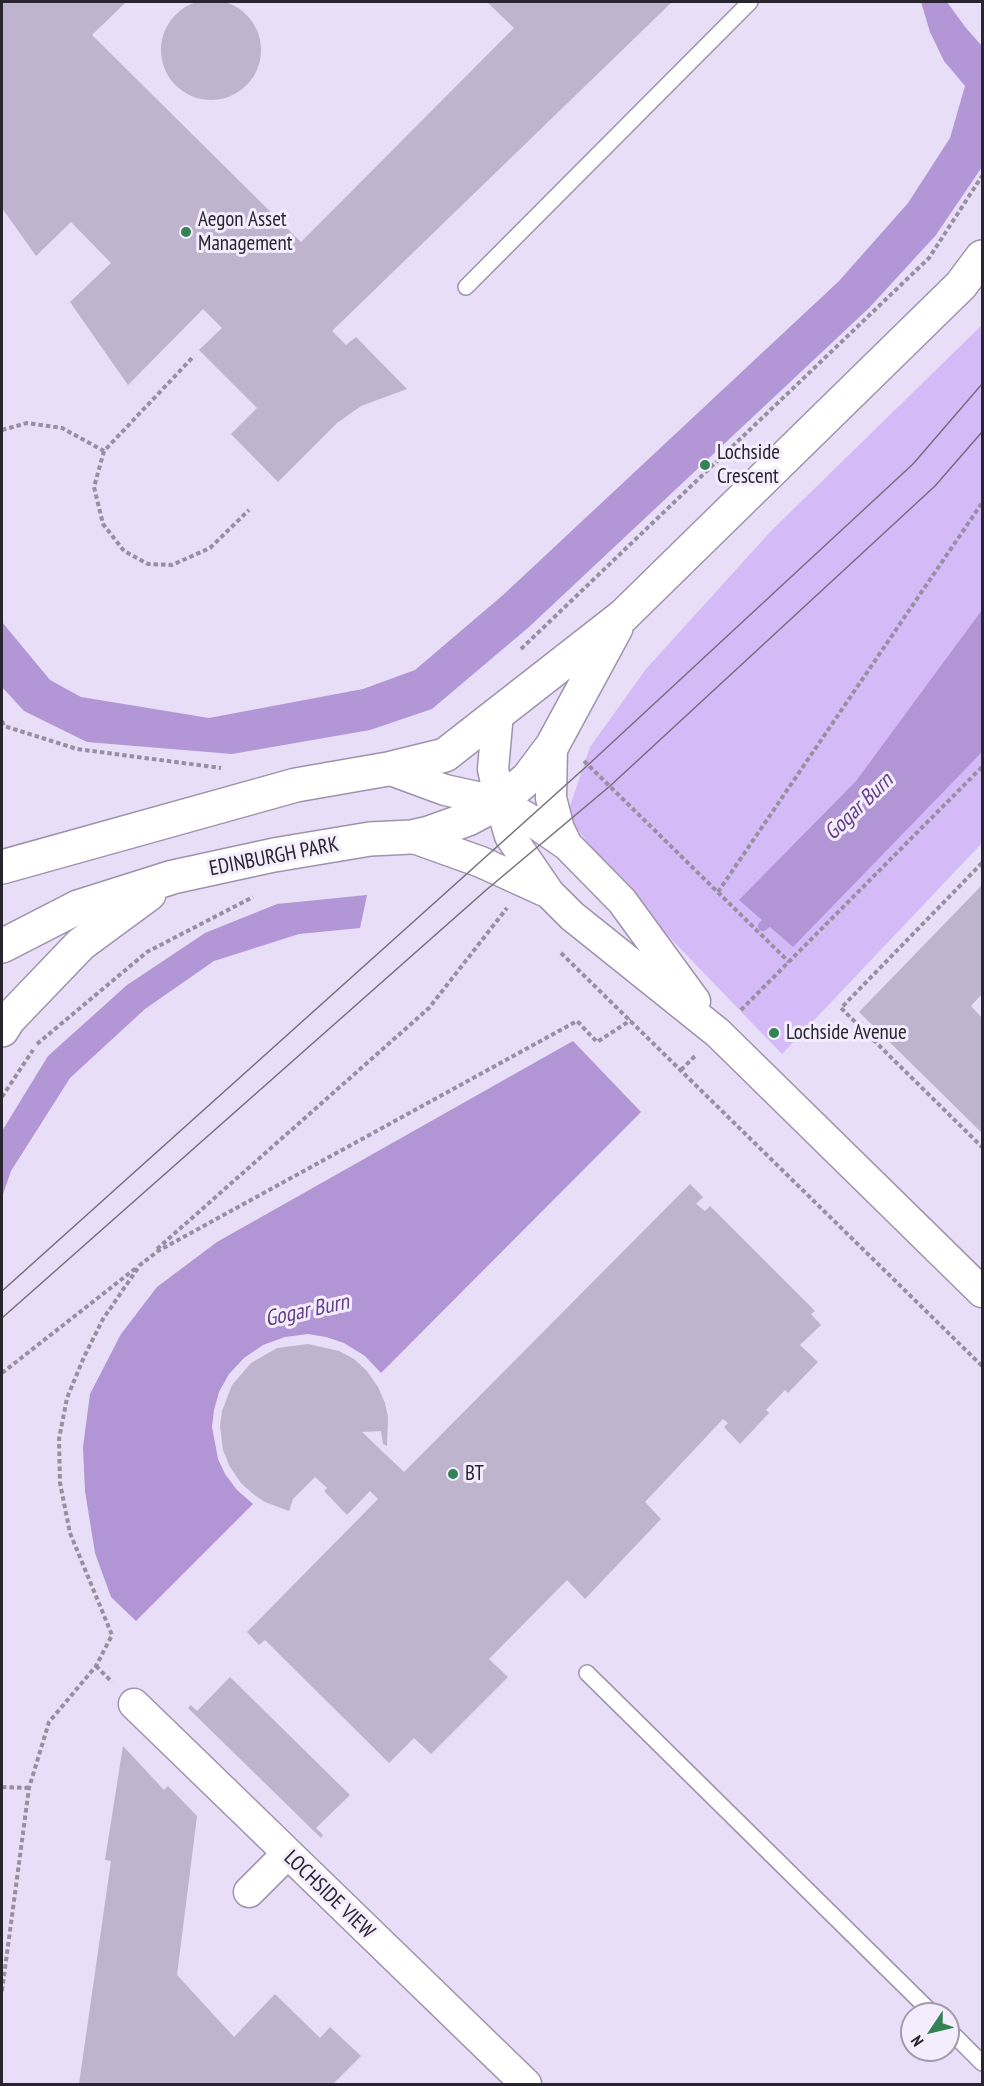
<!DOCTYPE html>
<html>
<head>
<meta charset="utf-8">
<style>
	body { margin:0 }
	#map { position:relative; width:984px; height:2086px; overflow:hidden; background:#e8def7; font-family:"PT Sans Narrow",sans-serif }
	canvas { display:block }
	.frame { position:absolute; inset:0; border:3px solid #29252e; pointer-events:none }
	.north { position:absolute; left:900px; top:2002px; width:60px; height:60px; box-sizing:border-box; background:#f3edfd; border:2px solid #a29daa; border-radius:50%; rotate:235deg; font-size:16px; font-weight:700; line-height:24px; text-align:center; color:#29252e }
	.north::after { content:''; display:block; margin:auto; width:21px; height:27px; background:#338354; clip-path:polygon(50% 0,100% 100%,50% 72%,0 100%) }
</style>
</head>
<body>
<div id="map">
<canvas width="984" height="2086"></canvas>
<div class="frame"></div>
<div class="north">N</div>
</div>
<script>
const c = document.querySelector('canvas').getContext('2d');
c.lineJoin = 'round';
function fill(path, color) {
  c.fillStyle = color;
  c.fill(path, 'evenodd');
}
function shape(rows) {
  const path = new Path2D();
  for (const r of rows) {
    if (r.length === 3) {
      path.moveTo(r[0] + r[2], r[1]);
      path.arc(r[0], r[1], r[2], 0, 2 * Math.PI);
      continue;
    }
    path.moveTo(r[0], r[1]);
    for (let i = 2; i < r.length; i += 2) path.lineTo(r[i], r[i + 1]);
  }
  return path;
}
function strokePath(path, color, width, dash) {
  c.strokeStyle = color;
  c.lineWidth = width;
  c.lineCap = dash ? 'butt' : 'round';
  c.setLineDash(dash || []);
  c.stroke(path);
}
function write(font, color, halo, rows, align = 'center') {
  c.font = font + ' "PT Sans Narrow",sans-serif';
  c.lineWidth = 6;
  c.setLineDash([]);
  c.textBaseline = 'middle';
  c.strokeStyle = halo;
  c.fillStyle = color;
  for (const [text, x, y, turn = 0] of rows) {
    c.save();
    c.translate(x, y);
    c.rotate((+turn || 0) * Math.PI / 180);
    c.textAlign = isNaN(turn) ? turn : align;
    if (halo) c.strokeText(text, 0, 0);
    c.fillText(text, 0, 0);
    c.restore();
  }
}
fill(shape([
	[982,325,982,843,782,1054,619,885,567,815,590,747,646,669,771,531]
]), '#d5baf8');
fill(shape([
	[921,2,947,2,966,28,982,46,982,167,936,235,869,308,529,627,432,709,370,730,232,754,87,742,24,711,2,687,2,622,50,680,81,697,209,718,363,689,415,670,503,595,839,281,908,203,950,138,965,86,944,61,930,32],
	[367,895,360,928,299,934,214,961,145,1009,70,1078,11,1171,2,1197,2,1131,48,1056,127,985,205,933,277,904]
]), '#b296d5');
fill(shape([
	[982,610,982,752,793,947,739,900,856,781],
	[573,1041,641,1112,381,1373,365,1356,344,1343,326,1337,308,1334,285,1337,263,1345,244,1358,229,1374,219,1392,214,1410,212,1427,218,1459,225,1474,237,1490,253,1504,136,1621,111,1597,95,1553,85,1491,83,1447,90,1394,121,1334,157,1287,217,1242]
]), '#b195d4');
strokePath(shape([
	[763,926,776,914]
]), '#b195d4', 10);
fill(shape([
	[211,50,50],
	[2,2,126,2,92,35,301,242,514,28,487,2,672,2,332,331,346,345,356,337,407,389,361,406,337,423,278,482,231,434,257,408,199,350,222,328,203,309,128,385,70,302,111,263,71,222,36,256,2,208],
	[982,885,982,994,971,1006,982,1018,982,1133,859,1012],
	[690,1184,703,1197,696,1204,705,1211,710,1206,815,1311,811,1314,821,1325,800,1345,818,1362,788,1393,785,1390,766,1410,769,1413,740,1444,724,1427,728,1423,723,1419,645,1502,661,1519,585,1599,567,1580,489,1659,508,1677,431,1754,414,1738,389,1763,265,1640,259,1645,247,1632,378,1499,370,1491,347,1515,324,1491,327,1488,315,1477,293,1499,289,1511,265,1502,253,1494,241,1483,230,1467,223,1450,220,1426,222,1411,232,1385,251,1363,277,1348,308,1344,339,1351,354,1359,367,1371,378,1387,385,1403,388,1417,387,1446,383,1444,381,1431,362,1432,404,1472],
	[230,1677,350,1795,316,1828,323,1835,321,1838,188,1708,191,1705,197,1711],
	[123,1746,164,1790,168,1786,197,1816,177,1975,234,2037,275,1994,320,2038,330,2027,361,2056,333,2084,79,2084,111,1861,105,1860]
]), '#beb4cd');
const lane = shape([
	[466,287,750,2],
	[587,1673,933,2014],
	[948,2029,982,2063]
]);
const street = shape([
	[498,713,493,769,500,802,510,836,549,893,572,916,718,1033,982,1292],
	[552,746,551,798,559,829,567,845],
	[388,769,445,790,500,802,529,819,567,845,622,901,695,1001],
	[411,837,481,862,549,893],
	[134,1704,526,2084],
	[249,1892,287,1854]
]);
const secondary = shape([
	[2,867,296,785,388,769,445,755,623,616,961,285,982,257],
	[2,946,78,907,173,877,274,855,370,839,411,837,429,833,468,819,500,802,528,778,552,746,616,628],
	[2,1030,9,1019,81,944,149,894]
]);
strokePath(lane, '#9e93ac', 18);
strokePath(street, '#9e93ac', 33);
strokePath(secondary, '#9e93ac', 36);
strokePath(shape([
	[2,430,27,423,62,428,104,451,194,356],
	[104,451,94,487,103,524,124,551,148,564,172,565,210,548,249,510],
	[521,649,929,258,982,176],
	[2,721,4,726,77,749,221,768],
	[584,761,789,962],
	[982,863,841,1008,982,1147],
	[718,892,982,503],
	[561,953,982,1366],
	[741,1010,982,767],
	[37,1044,147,952,253,897],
	[681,1070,695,1056],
	[2,1097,33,1050],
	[157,1249,429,1008,507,908],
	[2,1373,136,1268],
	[96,1666,112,1682],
	[2,1787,29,1788],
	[2,1991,29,1788,49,1722,96,1666,112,1635,70,1533,60,1483,59,1439,67,1398,84,1357,103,1319,140,1265,158,1251,577,1021,597,1042,631,1020]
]), '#9790a2', 4, [4.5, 3]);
strokePath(lane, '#fff', 15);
strokePath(street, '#fff', 30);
strokePath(secondary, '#fff', 33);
strokePath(shape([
	[2,1291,588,765,913,464,982,384],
	[2,1318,485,891,610,786,935,486,982,432]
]), '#746e7d', 1.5);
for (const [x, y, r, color] of [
	[186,232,6,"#338354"],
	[705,465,6,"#338354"],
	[774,1033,6,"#338354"],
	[453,1474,6,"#338354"]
]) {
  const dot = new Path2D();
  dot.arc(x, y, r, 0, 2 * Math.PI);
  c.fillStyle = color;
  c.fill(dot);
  strokePath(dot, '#f3edfd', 2);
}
write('21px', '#29252e', '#f3edfd', [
	["Aegon Asset",198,220],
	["Management",198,244],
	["Lochside",717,453],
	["Crescent",717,477],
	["Lochside Avenue",786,1033],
	["BT",465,1474]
], 'left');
write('21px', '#29252e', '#f3edfd', [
	["EDINBURGH PARK",274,857,-11],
	["LOCHSIDE VIEW",329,1895,44]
]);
write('italic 22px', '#633e8a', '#f3edfd', [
	["Gogar Burn",859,807,-44],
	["Gogar Burn",307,1311,-12]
]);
</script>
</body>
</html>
